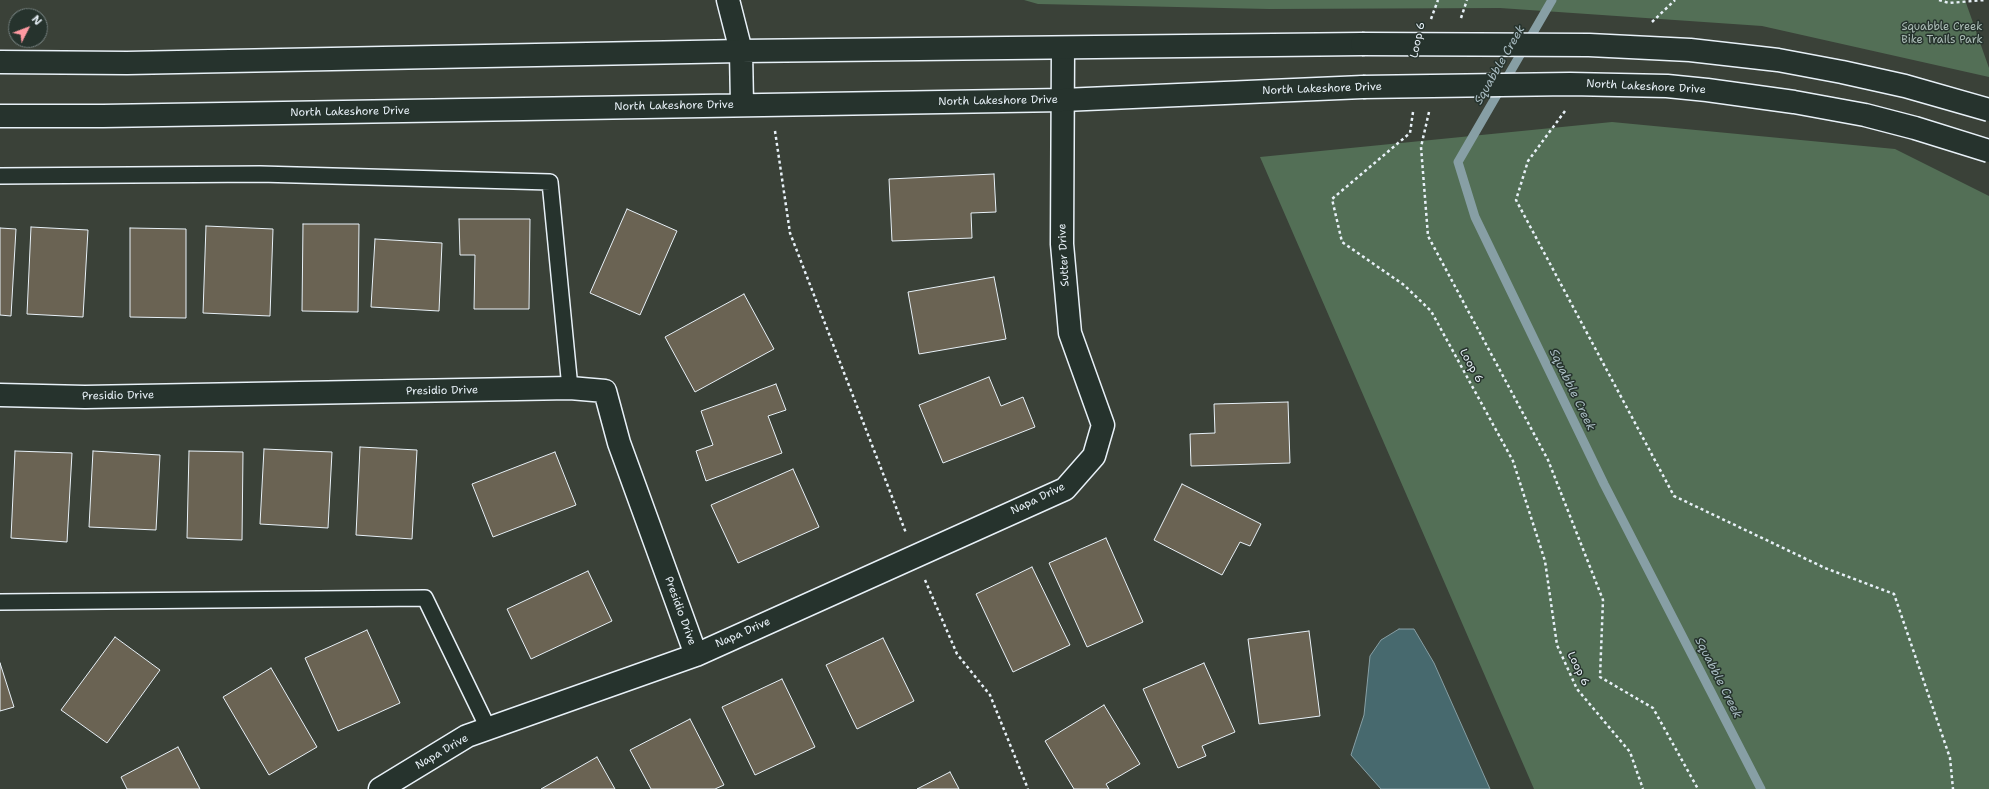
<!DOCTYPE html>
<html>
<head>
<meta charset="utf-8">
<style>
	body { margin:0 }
	#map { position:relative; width:1989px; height:789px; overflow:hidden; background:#3a4138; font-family:"Shantell Sans",sans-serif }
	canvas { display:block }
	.north { position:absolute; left:8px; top:8px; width:40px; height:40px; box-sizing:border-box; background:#26332d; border:1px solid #747f7e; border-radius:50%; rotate:48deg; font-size:11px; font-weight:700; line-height:16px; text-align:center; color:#e8f1f8 }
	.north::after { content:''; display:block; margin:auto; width:14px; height:18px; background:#ff9aa2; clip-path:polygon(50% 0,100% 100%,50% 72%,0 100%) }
</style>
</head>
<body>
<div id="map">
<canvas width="1989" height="789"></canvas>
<div class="north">N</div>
</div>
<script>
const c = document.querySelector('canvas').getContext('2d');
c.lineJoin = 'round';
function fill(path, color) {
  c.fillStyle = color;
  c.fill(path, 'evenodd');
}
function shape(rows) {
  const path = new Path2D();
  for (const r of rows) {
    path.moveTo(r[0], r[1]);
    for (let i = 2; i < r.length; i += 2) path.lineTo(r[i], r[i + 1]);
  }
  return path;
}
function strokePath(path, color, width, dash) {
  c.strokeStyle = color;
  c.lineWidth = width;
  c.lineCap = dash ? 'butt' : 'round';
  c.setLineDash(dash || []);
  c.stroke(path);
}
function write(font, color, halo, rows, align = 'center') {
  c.font = font + ' "Shantell Sans",sans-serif';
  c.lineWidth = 3;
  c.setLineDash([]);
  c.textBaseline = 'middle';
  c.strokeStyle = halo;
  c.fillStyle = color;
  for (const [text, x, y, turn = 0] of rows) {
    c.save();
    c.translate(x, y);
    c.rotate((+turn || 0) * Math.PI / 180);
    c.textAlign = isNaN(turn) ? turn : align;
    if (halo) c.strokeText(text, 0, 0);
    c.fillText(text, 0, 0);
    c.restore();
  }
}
fill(shape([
	[1024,0,1965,0,1989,68,1989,77,1762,26,1500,8,1269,9,1038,4],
	[1612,122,1895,149,1989,196,1989,789,1534,789,1260,157]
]), '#536f56');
const water = shape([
	[1399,629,1414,629,1434,663,1490,789,1381,789,1351,755,1364,715,1370,656,1381,640,1399,629]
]);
fill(water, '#47696e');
strokePath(water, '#879fa5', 1);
strokePath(shape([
	[1552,0,1458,162,1475,217,1604,484,1761,789]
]), '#879fa5', 9);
const building = shape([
	[994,174,996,212,971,213,972,238,892,241,889,179,994,174],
	[627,209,677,231,640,315,590,293,627,209],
	[459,219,530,219,529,309,474,309,475,255,460,255,459,219],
	[303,224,359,224,358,312,302,311,303,224],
	[206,226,273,229,270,316,203,313,206,226],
	[31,227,88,230,83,317,27,314,31,227],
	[0,228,16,229,11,316,0,315,0,228],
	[130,228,186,229,186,318,130,317,130,228],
	[375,239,442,243,439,311,371,307,375,239],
	[994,277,1006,339,919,354,908,292,994,277],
	[744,294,774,349,695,392,665,337,744,294],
	[989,377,1001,406,1023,397,1035,427,943,463,919,405,989,377],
	[776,384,786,410,768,416,782,453,706,481,696,451,713,445,701,411,776,384],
	[1288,402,1290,463,1191,466,1190,434,1215,433,1214,404,1288,402],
	[360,447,417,450,412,539,356,535,360,447],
	[264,449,332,452,328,528,260,524,264,449],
	[15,451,72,453,67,542,11,538,15,451],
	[93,451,160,455,156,530,89,527,93,451],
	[189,451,243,452,242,540,187,538,189,451],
	[555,452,576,505,493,537,472,484,555,452],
	[793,469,819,527,738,563,711,505,793,469],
	[1182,484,1261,524,1250,546,1240,542,1222,575,1154,540,1182,484],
	[1106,538,1143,622,1087,647,1049,563,1106,538],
	[1032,567,1070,645,1013,672,976,594,1032,567],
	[588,571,612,621,531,659,507,609,588,571],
	[367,630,400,703,338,731,305,658,367,630],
	[1309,631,1320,716,1259,724,1248,639,1309,631],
	[115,637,160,670,107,743,61,710,115,637],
	[883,638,914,701,857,729,826,665,883,638],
	[0,663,14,707,0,711,0,663],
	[1204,663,1235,732,1202,746,1206,756,1178,768,1143,689,1204,663],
	[271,668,317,747,269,775,223,697,271,668],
	[782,679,815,747,755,775,722,707,782,679],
	[1104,705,1140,764,1106,784,1109,789,1074,789,1045,741,1104,705],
	[690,719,724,785,715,789,651,789,630,750,690,719],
	[178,747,200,789,127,789,121,777,178,747],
	[597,757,615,789,541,789,597,757],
	[950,772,959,789,917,789,950,772]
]);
fill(building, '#6a6353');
strokePath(building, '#e8f1f8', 1);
const service = shape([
	[0,176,260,174,550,182,570,388],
	[0,602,425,598,488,728]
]);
const minor = shape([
	[728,0,741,51],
	[0,395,85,397,570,388,605,391,619,443,696,655],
	[380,789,467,736,696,655,1065,489,1094,456,1103,425,1070,333,1062,244,1063,48]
]);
const secondary = shape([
	[741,51,742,105],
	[0,62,127,63,741,51,1362,44],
	[0,116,103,116,1063,100,1363,87]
]);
strokePath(service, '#e8f1f8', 18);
strokePath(minor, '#e8f1f8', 25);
strokePath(secondary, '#e8f1f8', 25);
strokePath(shape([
	[1939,0,1949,3,1985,0],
	[1461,18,1467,0],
	[1431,19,1438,0],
	[1652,22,1675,0],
	[1565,111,1528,161,1516,200,1674,496,1825,568,1894,594,1950,758,1953,789],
	[1413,112,1410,133,1332,199,1342,242,1404,285,1431,311,1513,461,1545,561,1557,645,1577,689,1630,752,1643,789],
	[1429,112,1421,147,1428,236,1548,460,1603,600,1600,677,1653,708,1698,789],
	[775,131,790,233,906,533],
	[925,580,957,654,990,695,1028,789]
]), '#e8f1f8', 2.5, [3, 3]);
strokePath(service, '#26332d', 15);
strokePath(minor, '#26332d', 22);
strokePath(secondary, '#26332d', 22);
const secondaryBridge = shape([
	[1362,44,1589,45,1690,50,1778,60,1842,72,1905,86,1989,110],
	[1363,87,1570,84,1667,86,1707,90,1794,102,1865,115,1915,128,1989,151]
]);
strokePath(secondaryBridge, '#e8f1f8', 25, []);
strokePath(secondaryBridge, '#26332d', 22);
write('11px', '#acbdb7', '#26332d', [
	["Squabble Creek",1942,27],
	["Bike Trails Park",1942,40]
]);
write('11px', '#e8f1f8', '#26332d', [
	["Loop 6",1418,40,-78],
	["North Lakeshore Drive",1646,87,3],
	["North Lakeshore Drive",1322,89,-2],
	["North Lakeshore Drive",998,101,-1],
	["North Lakeshore Drive",674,106,-1],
	["North Lakeshore Drive",350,112,-1],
	["Sutter Drive",1064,255,-93],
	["Loop 6",1471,366,61],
	["Presidio Drive",442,391,-1],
	["Presidio Drive",118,396,-1],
	["Napa Drive",1038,499,-26],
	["Presidio Drive",680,611,70],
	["Napa Drive",743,633,-24],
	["Loop 6",1578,669,64],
	["Napa Drive",442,752,-30]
]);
write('italic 12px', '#a8bbc1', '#26332d', [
	["Squabble Creek",1500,65,-60],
	["Squabble Creek",1572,390,64],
	["Squabble Creek",1718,678,63]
]);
</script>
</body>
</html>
